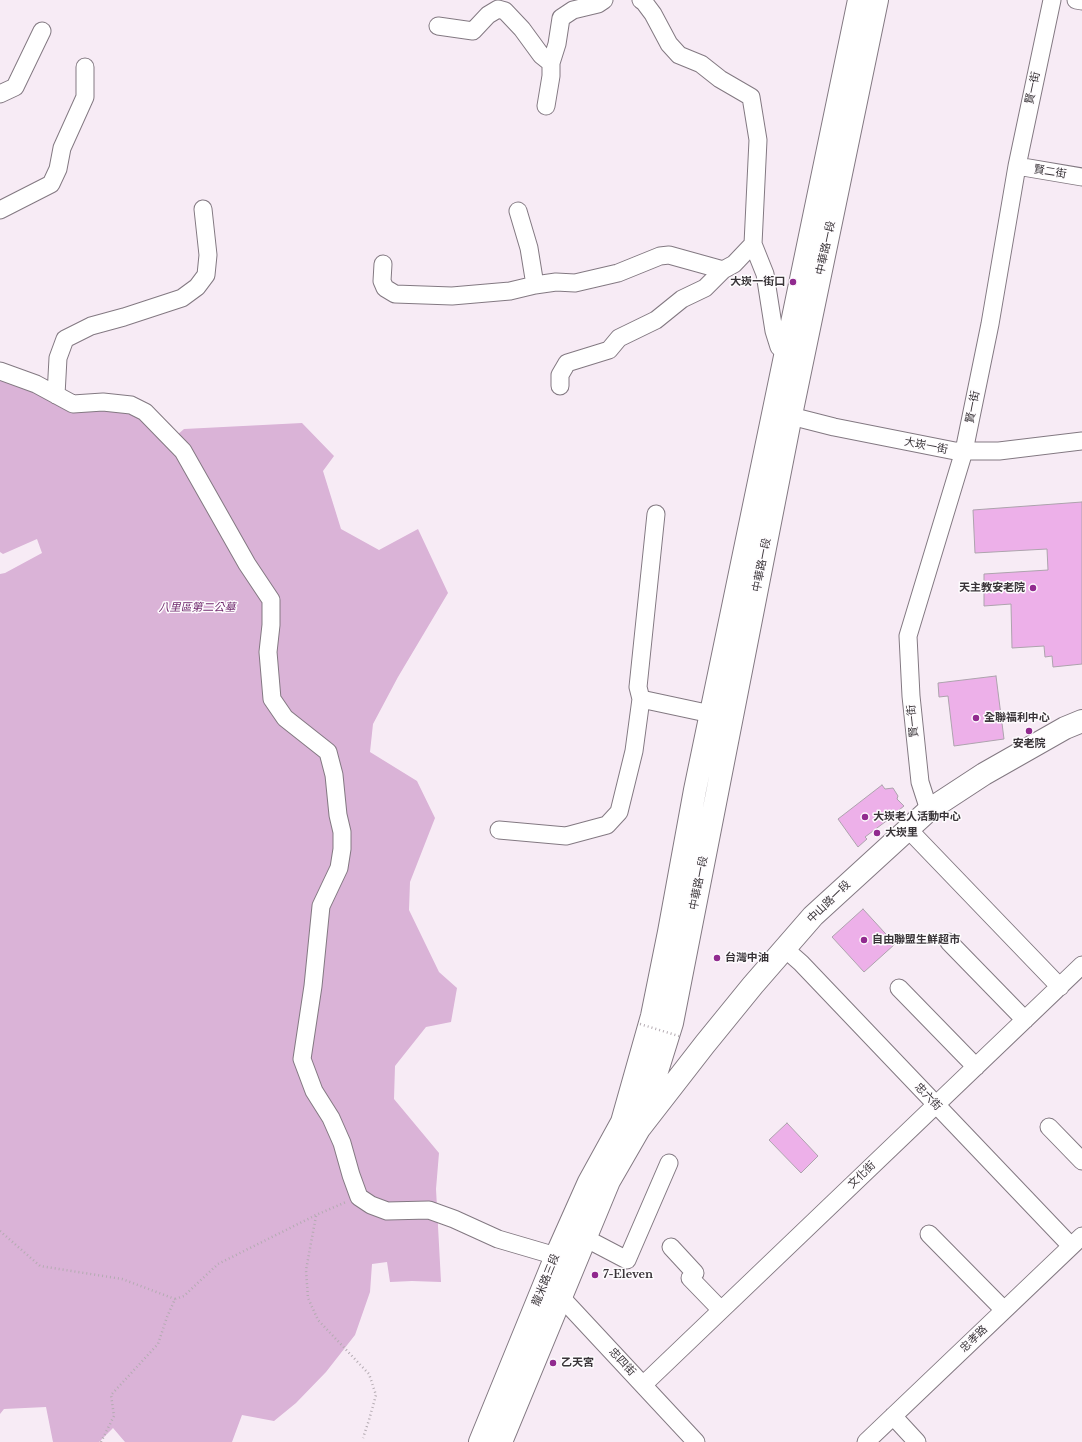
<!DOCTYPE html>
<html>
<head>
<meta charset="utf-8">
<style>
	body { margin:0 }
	canvas { display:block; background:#f7ebf5 }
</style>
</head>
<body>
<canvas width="1082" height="1442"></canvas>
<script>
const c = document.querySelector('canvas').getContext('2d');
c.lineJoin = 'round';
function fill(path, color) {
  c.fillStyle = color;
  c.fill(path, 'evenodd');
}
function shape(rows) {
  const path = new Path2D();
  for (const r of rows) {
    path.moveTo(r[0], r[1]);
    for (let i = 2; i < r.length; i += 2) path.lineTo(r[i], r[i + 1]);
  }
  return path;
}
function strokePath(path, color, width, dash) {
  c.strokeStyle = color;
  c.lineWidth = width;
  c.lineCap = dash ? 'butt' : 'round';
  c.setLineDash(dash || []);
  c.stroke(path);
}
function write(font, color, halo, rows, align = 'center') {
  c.font = font + ' "Libre Baskerville","Noto Sans TC",serif';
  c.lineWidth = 3;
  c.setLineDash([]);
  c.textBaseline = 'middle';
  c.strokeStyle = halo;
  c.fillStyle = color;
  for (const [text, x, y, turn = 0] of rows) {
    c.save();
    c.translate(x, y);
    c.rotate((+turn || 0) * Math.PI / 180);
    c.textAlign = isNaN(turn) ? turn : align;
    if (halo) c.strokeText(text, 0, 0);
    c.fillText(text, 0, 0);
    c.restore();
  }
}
fill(shape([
	[0,378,122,410,140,417,169,442,184,429,302,423,334,456,323,471,341,529,379,550,418,529,448,593,398,677,373,724,370,752,417,781,435,818,410,882,409,910,439,972,457,988,451,1022,426,1027,395,1066,394,1099,439,1153,436,1189,441,1282,412,1281,390,1282,387,1262,372,1264,370,1292,355,1335,326,1372,296,1403,274,1421,242,1415,232,1442,125,1442,113,1428,99,1442,53,1442,46,1407,4,1409,0,1414,0,574,5,573,42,553,37,539,3,554,0,552]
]), '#dab3d7');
const building = shape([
	[1082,502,1082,664,1053,667,1052,656,1045,657,1044,646,1012,648,1011,604,984,606,984,574,1048,570,1047,549,975,553,973,510,1082,502],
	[996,676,1004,739,954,746,948,696,939,697,938,683,996,676],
	[882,785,885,789,893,788,898,796,897,799,904,806,889,818,889,819,865,837,867,839,858,847,838,819,882,785],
	[863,909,895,944,864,972,832,937,863,909],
	[787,1123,818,1156,801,1173,769,1140,787,1123]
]);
fill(building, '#edb0e9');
strokePath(building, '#ada3ad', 1);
const minor = shape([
	[641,0,644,2,653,14,669,44,679,55,701,64,720,79,751,97,758,140,753,244,765,274,774,331,779,347,786,352,793,353],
	[1076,0,1082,1],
	[438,26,473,31,488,15,498,9,505,11,522,29,541,55,551,63,557,44,561,18,573,10,598,4,604,0],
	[0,94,15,87,42,31],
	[546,106,551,76,551,63],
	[1017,166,1082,177],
	[0,210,51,184,58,169,62,148,85,97,85,67],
	[518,211,529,248,535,285],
	[383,264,382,281,385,288,395,294,452,296,510,291,535,285,556,282,575,283,618,273,660,256,669,255,723,270,734,264,753,244],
	[0,371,36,384,73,404,103,402,131,405,145,412,183,451,247,564,271,600,271,625,268,652,272,699,285,718,328,752,334,775,338,815,342,832,342,849,339,868,321,906,313,986,302,1059,314,1091,331,1118,342,1143,351,1175,359,1197,371,1205,387,1211,429,1210,454,1219,498,1239,556,1256],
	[560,386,560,375,567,363,609,350,619,338,656,320,682,299,705,288,723,270],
	[56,395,58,358,65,339,91,326,124,317,182,298,197,287,206,275,208,255,203,209],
	[779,413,834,427,955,451,999,451,1082,441],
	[656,514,638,687,641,699,711,714],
	[929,810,920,782,911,696,908,636,964,451,990,324,1017,166,1052,0],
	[908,829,1060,987],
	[499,830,566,836,607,825,619,812,634,751,641,699],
	[949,942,1025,1020],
	[784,948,801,963,1071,1246],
	[899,988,976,1067],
	[1049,1127,1082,1161],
	[929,1234,1004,1310],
	[585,1238,627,1260,669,1163],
	[671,1247,695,1273,690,1278,721,1310],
	[551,1292,560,1296,696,1442],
	[643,1385,1082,965],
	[893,1416,917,1442],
	[866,1442,1082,1236]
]);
const major = shape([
	[639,1129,672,1023,791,415,877,0],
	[480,1442,556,1256,589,1182,622,1122,652,1016,669,932,695,790,859,0],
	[501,1442,609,1181,639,1129,705,1044,753,985,813,916,929,810,984,774,1065,728,1082,721]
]);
strokePath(minor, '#837982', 19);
strokePath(major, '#837982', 24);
strokePath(shape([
	[316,1216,306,1270,308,1298,318,1320,369,1374,376,1395,369,1420,363,1438],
	[0,1231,40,1266,122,1279,175,1299],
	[101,1442,114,1416,111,1395,158,1344,167,1317,175,1299,184,1296,218,1264,316,1215,346,1202]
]), '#b4abb2', 2.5, [1, 3]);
strokePath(minor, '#fff', 17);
strokePath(major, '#fff', 22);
strokePath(shape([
	[640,1024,682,1037]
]), '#b4abb2', 2.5, [1, 3]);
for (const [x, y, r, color] of [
	[793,282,4,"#912a8f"],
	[1033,588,4,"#912a8f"],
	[976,718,4,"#912a8f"],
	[1029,731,4,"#912a8f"],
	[865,817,4,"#912a8f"],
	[877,833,4,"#912a8f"],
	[864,940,4,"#912a8f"],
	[717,958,4,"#912a8f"],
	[595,1275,4,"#912a8f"],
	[553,1363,4,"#912a8f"]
]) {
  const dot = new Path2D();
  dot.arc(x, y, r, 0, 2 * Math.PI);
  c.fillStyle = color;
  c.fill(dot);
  strokePath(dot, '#fefcfe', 1.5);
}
write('11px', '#393438', '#fefcfe', [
	["賢一街",1033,88,-78],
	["賢二街",1050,172,9],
	["中華路一段",826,248,-78],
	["賢一街",973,407,-79],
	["大崁一街",926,446,11],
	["中華路一段",762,565,-79],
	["賢一街",913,721,-96],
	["中華路一段",699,883,-79],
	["中山路一段",829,902,-44],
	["忠六街",928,1097,46],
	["文化街",862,1175,-44],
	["龍米路三段",546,1280,-68],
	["忠孝路",974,1339,-44],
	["忠四街",622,1362,47]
]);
write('bold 11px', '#393438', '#fefcfe', [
	["大崁一街口",785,282,"right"],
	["天主教安老院",1025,588,"right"],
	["全聯福利中心",984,718],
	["安老院",1029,744,"center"],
	["大崁老人活動中心",873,817],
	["大崁里",885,833],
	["自由聯盟生鮮超市",872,940],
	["台灣中油",725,958],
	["7-Eleven",603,1275],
	["乙天宮",561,1363]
], 'left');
write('italic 11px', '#702a6e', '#fefcfe', [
	["八里區第二公墓",197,608]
]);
</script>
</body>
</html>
